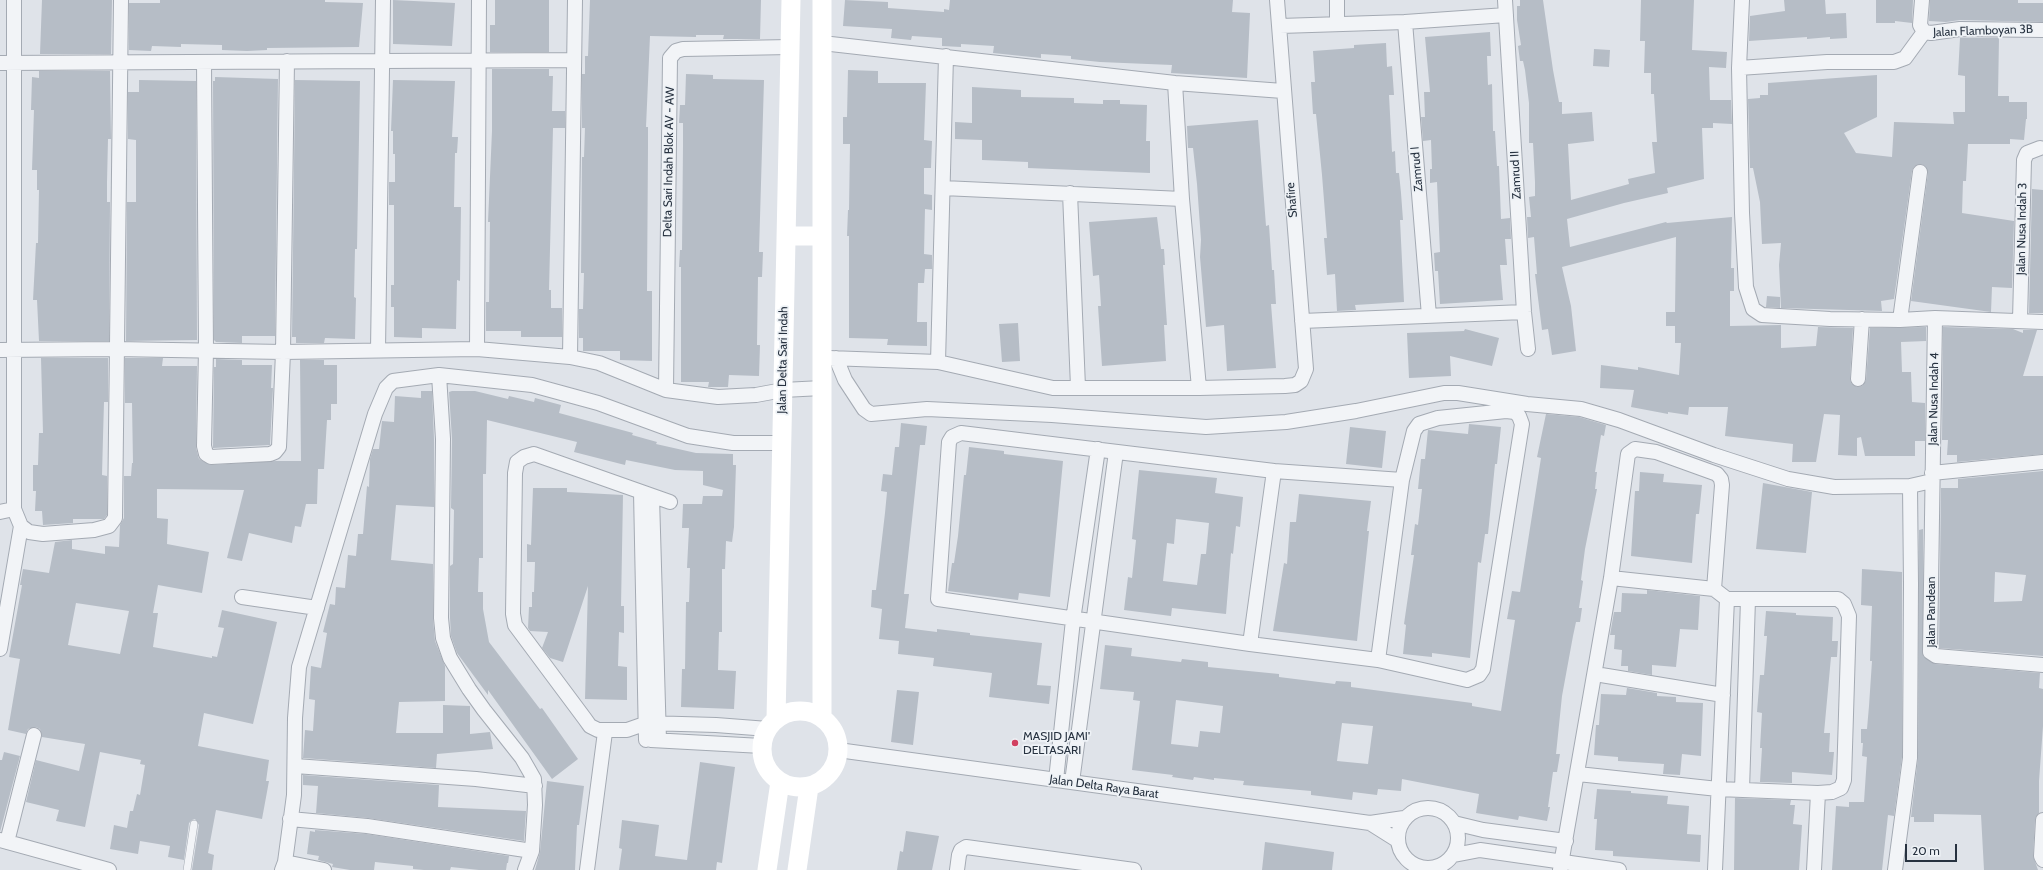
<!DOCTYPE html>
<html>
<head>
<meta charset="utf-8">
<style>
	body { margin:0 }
	#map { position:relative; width:2043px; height:870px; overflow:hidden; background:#dfe3e9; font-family:Cabin,sans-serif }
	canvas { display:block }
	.scale { position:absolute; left:1905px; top:844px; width:52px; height:18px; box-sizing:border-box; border:2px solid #273240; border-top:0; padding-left:5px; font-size:12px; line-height:14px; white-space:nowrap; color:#273240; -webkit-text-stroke:3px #eef2f6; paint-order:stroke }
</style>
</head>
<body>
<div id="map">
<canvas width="2043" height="870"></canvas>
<div class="scale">20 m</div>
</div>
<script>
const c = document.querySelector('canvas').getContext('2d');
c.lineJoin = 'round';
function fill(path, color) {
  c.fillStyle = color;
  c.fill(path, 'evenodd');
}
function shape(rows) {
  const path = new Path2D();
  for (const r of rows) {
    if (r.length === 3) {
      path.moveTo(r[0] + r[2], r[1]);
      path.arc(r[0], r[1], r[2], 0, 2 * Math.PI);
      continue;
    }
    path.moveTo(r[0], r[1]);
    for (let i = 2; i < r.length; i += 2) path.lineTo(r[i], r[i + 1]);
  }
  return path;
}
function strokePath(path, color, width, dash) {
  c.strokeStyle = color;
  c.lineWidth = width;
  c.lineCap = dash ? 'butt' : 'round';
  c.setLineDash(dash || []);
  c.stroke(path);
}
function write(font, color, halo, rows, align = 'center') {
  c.font = font + ' Cabin,sans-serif';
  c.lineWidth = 3.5;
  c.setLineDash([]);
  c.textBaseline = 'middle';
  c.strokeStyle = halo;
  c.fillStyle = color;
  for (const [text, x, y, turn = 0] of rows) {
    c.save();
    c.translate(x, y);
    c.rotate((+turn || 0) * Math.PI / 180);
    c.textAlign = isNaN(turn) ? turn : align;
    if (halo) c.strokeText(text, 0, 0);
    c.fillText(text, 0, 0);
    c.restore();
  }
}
fill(shape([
	[42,0,112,0,111,54,40,54],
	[160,0,325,0,325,2,363,3,359,47,267,48,267,50,247,51,222,50,222,45,181,44,181,47,152,46,151,51,129,50,129,3,160,3],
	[393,0,455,3,452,46,393,44],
	[495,0,549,0,549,52,490,52,490,25,495,25],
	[590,0,761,0,760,39,723,39,724,35,696,35,696,37,650,36,646,127,648,127,648,147,647,291,652,291,652,361,620,360,620,351,583,351,583,338,579,338,579,309,583,309,584,273,581,273,582,157,584,157,585,128,582,128,582,74,585,74,585,56,588,56],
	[845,0,888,2,888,8,944,12,944,9,949,10,950,0,1233,0,1232,12,1250,13,1247,78,1171,73,1172,65,1100,62,1071,59,1071,56,1041,54,1041,58,993,53,994,46,961,44,961,47,942,46,942,38,912,36,911,40,891,38,892,29,843,26],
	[1520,0,1543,0,1553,70,1559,102,1562,102,1562,114,1592,112,1594,141,1568,144,1571,200,1629,184,1628,179,1655,173,1652,142,1657,142,1654,94,1651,94,1651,73,1644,73,1645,41,1640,41,1641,0,1694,0,1692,50,1727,52,1726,68,1709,67,1710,100,1731,100,1732,124,1713,123,1713,128,1702,128,1704,179,1667,188,1668,193,1624,203,1567,219,1570,247,1666,222,1667,223,1732,217,1731,268,1734,268,1734,291,1730,291,1730,326,1781,325,1781,348,1816,346,1818,327,1853,328,1850,379,1851,383,1857,387,1862,386,1866,380,1870,328,1926,327,1926,341,1901,342,1902,372,1911,372,1912,402,1925,403,1925,441,1915,441,1915,456,1865,456,1861,437,1857,438,1857,456,1838,455,1840,415,1824,414,1816,462,1792,462,1793,444,1725,436,1728,407,1689,407,1688,415,1668,412,1668,414,1631,407,1634,390,1600,388,1601,365,1638,370,1638,367,1679,375,1681,343,1675,343,1675,326,1666,326,1666,312,1675,312,1676,237,1562,267,1571,306,1576,351,1552,355,1548,329,1542,330,1535,274,1537,274,1534,237,1528,238,1527,217,1531,217,1529,197,1535,196,1535,182,1533,143,1529,143,1529,103,1525,70,1523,61,1520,61,1518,46,1521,45,1517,20,1517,6,1520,6],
	[1784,0,1825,0,1826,14,1846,13,1847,38,1830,39,1830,37,1807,39,1807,37,1749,41,1750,16,1785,11],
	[1876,0,1913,0,1912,23,1895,21,1895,23,1876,23],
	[1930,0,2018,0,2018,3,2043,3,2043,22,1960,20,1946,22,1929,21],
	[1490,32,1491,56,1487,56,1488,85,1492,84,1493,131,1495,131,1497,166,1499,166,1501,219,1510,218,1511,239,1505,239,1507,265,1500,265,1503,300,1440,304,1438,271,1435,271,1434,253,1440,252,1437,182,1430,183,1430,169,1432,169,1431,140,1423,141,1421,117,1425,117,1424,92,1430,92,1425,37],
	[1960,38,1999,38,1998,96,2009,96,2009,102,2027,102,2027,119,2026,119,2024,140,2010,139,2010,144,1968,144,1966,181,1963,181,1962,213,2014,221,2012,288,1992,287,1991,312,1911,301,1928,173,1925,166,1921,164,1914,167,1912,171,1894,299,1881,301,1882,311,1781,308,1779,265,1781,243,1762,244,1760,202,1753,168,1750,168,1748,99,1760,98,1760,95,1768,95,1768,83,1877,75,1877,117,1844,133,1856,153,1892,157,1894,122,1954,124,1953,112,1965,112,1965,76,1958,75],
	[1386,43,1387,67,1392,66,1394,95,1389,95,1392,152,1395,151,1396,173,1399,173,1401,193,1403,220,1400,220,1404,302,1355,305,1356,310,1337,311,1335,274,1327,275,1324,238,1327,238,1322,175,1316,114,1313,114,1311,82,1315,82,1313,51,1354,48,1354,45],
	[1594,49,1610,50,1609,67,1593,66],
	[492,69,549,69,549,76,553,76,552,111,565,111,565,128,553,128,549,290,551,290,551,308,562,308,562,337,521,337,521,331,486,331,486,302,489,302,490,222,488,222,492,131],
	[848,70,878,71,878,83,926,83,924,140,932,141,931,168,924,168,924,194,932,195,932,210,925,209,924,254,932,255,932,269,925,269,924,283,918,283,917,322,927,322,927,346,887,345,888,339,849,338,849,236,847,236,848,210,849,210,850,144,843,144,843,117,847,117],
	[39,71,110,71,111,139,108,139,107,182,107,202,110,202,109,341,39,341,37,300,33,300,36,243,38,243,39,190,37,190,37,170,32,170,34,110,31,110,32,77,39,78],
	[686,74,713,75,713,79,764,80,759,252,763,252,762,277,758,277,757,345,760,345,759,376,729,375,728,387,708,387,709,382,681,382,681,267,679,267,680,250,682,250,683,146,683,123,679,123,680,105,685,105],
	[215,77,278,79,275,336,242,336,242,343,216,342,214,340,213,81,215,81],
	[139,80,196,81,197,340,126,341,127,202,136,202,136,140,128,139,128,92,139,92],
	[295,80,360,81,357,249,355,249,354,297,356,298,355,339,325,338,324,343,296,343,296,337,292,337],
	[393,80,455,81,452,137,458,137,457,153,455,153,454,207,461,207,460,281,457,280,456,329,422,328,422,338,394,337,394,307,391,307,391,285,394,285,394,205,389,205,389,182,395,182,395,154,393,154,393,131,391,131],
	[972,87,1021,90,1021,97,1074,98,1074,103,1103,104,1103,100,1120,100,1120,104,1147,105,1146,141,1150,141,1150,173,1028,168,1028,162,982,160,982,140,955,139,955,122,972,123],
	[1258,120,1266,226,1269,225,1272,270,1274,270,1276,304,1271,304,1276,368,1227,371,1224,325,1206,327,1200,257,1201,240,1197,184,1193,148,1188,148,1187,126],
	[2032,189,2043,190,2043,313,2029,313],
	[1157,217,1161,249,1164,249,1165,265,1163,265,1167,325,1164,325,1166,361,1102,366,1098,306,1101,306,1099,275,1093,276,1089,222],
	[1767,296,1780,297,1780,308,1766,307],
	[1018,323,1020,361,1002,362,999,324],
	[1943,327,2013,329,2023,333,2023,330,2037,330,2023,376,2043,376,2043,454,1957,462,1957,455,1947,455,1948,440,1942,440],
	[1465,329,1499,338,1492,366,1450,356,1451,376,1409,378,1407,333,1464,331],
	[41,358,108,358,108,402,104,402,103,437,102,475,107,476,107,515,104,519,73,519,73,523,43,525,42,511,35,511,36,491,33,491,33,465,38,465,39,433,43,433],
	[125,358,163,358,162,366,197,366,196,448,199,459,211,465,276,461,301,461,300,360,324,360,324,365,337,365,337,404,331,404,331,420,327,420,324,469,318,469,317,504,306,504,301,527,295,526,292,543,249,533,242,561,227,558,244,490,157,489,157,518,168,519,167,544,209,552,202,593,158,585,153,613,158,613,153,647,212,658,212,656,217,657,224,628,218,627,222,610,277,622,253,724,204,713,198,746,269,760,266,781,269,781,262,819,216,810,208,853,214,855,212,870,192,870,199,825,195,819,192,820,189,823,184,860,168,857,170,846,140,841,138,854,110,849,114,825,127,828,130,811,133,811,137,794,140,795,145,765,140,764,141,760,100,752,85,827,56,821,59,810,26,802,36,760,79,771,85,744,42,737,40,729,36,727,28,729,26,734,8,730,20,659,9,657,22,585,20,585,23,569,49,573,55,542,72,540,72,549,105,554,105,546,119,547,120,525,124,518,124,476,131,476,132,463,133,463,132,403,125,403],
	[76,603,129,611,120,654,68,645],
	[216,359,242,360,242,365,272,365,271,388,273,388,270,445,213,448,214,367,216,367],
	[421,391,432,391,434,439,434,507,396,505,391,560,433,564,433,619,435,641,445,666,445,701,399,702,396,733,443,733,443,705,470,706,470,734,490,732,493,749,437,754,436,768,303,758,305,730,313,731,315,700,309,699,311,666,321,668,327,633,323,632,330,604,335,605,336,587,345,588,348,555,356,556,358,534,363,534,367,486,369,487,370,459,373,449,379,449,382,421,394,422,395,396,421,398],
	[452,391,475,391,508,399,509,396,534,402,535,398,561,405,559,413,633,433,632,435,657,442,656,444,696,453,733,454,733,465,736,465,734,527,732,542,726,541,725,569,722,569,722,632,719,632,718,670,736,671,734,709,681,707,682,669,685,669,686,602,689,602,690,568,687,568,689,528,682,528,683,504,702,504,703,496,722,496,723,490,703,485,703,471,675,470,626,460,625,465,574,452,577,442,487,420,486,474,483,474,483,558,479,558,478,592,483,592,483,609,489,642,540,709,542,708,578,759,552,779,488,690,488,695,457,653,451,636,450,618,450,566,453,564,454,510,451,508,452,439,449,392],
	[1546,414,1579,417,1606,425,1604,436,1601,435,1595,472,1597,472,1595,489,1597,489,1585,549,1581,580,1583,581,1579,608,1582,608,1580,622,1576,622,1573,636,1562,696,1556,754,1560,754,1557,772,1553,772,1548,807,1550,807,1547,821,1519,816,1518,820,1476,813,1479,794,1402,779,1401,791,1378,789,1377,795,1353,792,1352,800,1311,795,1311,791,1243,785,1244,781,1214,778,1214,780,1194,777,1193,780,1172,777,1173,775,1132,770,1140,701,1133,700,1134,692,1100,689,1105,645,1132,648,1131,656,1181,662,1182,659,1208,662,1208,667,1279,674,1279,677,1335,684,1336,681,1351,682,1351,687,1472,703,1472,706,1501,711,1515,620,1507,619,1512,591,1520,592,1541,458,1537,457],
	[1176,700,1223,706,1220,733,1200,731,1198,747,1171,744],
	[1342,723,1373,726,1368,764,1337,761],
	[901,423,927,426,925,445,920,445,912,520,904,594,909,594,905,628,937,632,937,629,970,633,970,635,1042,643,1037,685,1051,686,1049,704,989,697,992,673,933,666,934,658,898,654,899,641,879,639,882,609,871,607,872,590,876,590,885,513,887,492,881,491,883,474,892,475,895,447,899,447],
	[1469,424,1501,427,1497,464,1495,464,1488,534,1485,534,1481,563,1478,562,1470,658,1432,653,1432,657,1403,654,1406,625,1404,624,1414,555,1411,555,1415,524,1418,525,1422,489,1418,489,1421,459,1425,459,1428,430,1468,434],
	[1350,427,1386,431,1382,468,1346,464],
	[969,447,1004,451,1004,454,1063,461,1050,597,1019,593,1018,600,948,591,952,563,954,563,958,536,964,475,966,475],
	[1139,470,1217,478,1215,493,1243,497,1240,527,1236,526,1233,554,1231,553,1226,614,1172,608,1171,616,1124,610,1128,577,1132,578,1136,540,1132,539],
	[1176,519,1209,523,1206,554,1201,554,1197,585,1163,581,1167,543,1174,544],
	[2043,471,2043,656,1939,648,1941,488,1958,488,1958,479],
	[1995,572,2026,575,2022,601,1994,602],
	[1640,472,1664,474,1663,482,1702,485,1699,514,1696,514,1692,563,1631,556,1635,491,1639,491],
	[1763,483,1812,492,1806,553,1756,549],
	[533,488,567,488,567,492,623,495,621,606,624,606,624,633,619,632,618,666,627,667,627,700,585,699,588,586,563,662,550,658,542,648,548,632,530,631,528,628,529,607,532,607,532,592,534,592,535,562,527,562,527,544,531,545],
	[1299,494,1371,501,1367,531,1369,531,1357,641,1273,631,1284,563,1287,564,1290,522,1296,522],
	[1923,529,1923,656,1935,664,2040,673,2039,688,2043,689,2043,726,2039,781,2039,813,2035,820,2033,856,2038,870,1984,870,1981,815,1934,814,1934,822,1914,822,1914,817,1911,817,1918,758,1919,535,1919,530],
	[1862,569,1902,572,1902,757,1894,816,1888,815,1882,870,1832,870,1836,806,1849,807,1849,802,1864,802,1867,757,1862,756,1863,743,1861,743,1861,729,1867,729,1869,706,1872,661,1870,661,1872,606,1861,605],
	[1647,590,1700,596,1698,630,1680,629,1676,667,1652,665,1652,675,1628,671,1628,666,1621,666,1622,650,1614,649,1615,635,1610,635,1614,612,1621,612,1622,593,1647,594],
	[1766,611,1796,613,1796,615,1833,617,1832,641,1838,641,1837,657,1831,657,1824,733,1830,733,1829,752,1834,752,1832,775,1792,772,1792,783,1760,782,1762,748,1760,748,1762,713,1757,712,1760,675,1764,675,1767,636,1764,636],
	[1627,688,1657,693,1657,696,1676,697,1676,702,1703,703,1701,756,1682,754,1680,775,1663,774,1664,764,1618,761,1618,757,1594,755,1596,725,1599,725,1601,694,1626,695],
	[897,690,919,692,913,745,891,742],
	[4,752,20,756,0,832,0,760,2,760],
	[700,762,735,767,722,863,717,862,716,870,619,870,622,849,619,848,622,820,659,825,655,856,687,860],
	[303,775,439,785,438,807,526,811,524,841,368,818,316,813,318,786,303,785],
	[547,781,584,786,579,825,577,825,575,870,535,870,540,852],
	[1597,789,1631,791,1631,793,1668,796,1667,804,1689,806,1687,834,1701,835,1700,862,1613,856,1613,851,1595,850,1597,819,1594,819],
	[1735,798,1791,800,1790,805,1795,805,1793,824,1802,825,1799,870,1734,870],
	[315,830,366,834,509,856,508,863,507,863,506,870,479,870,451,867,450,870,424,870,413,869,413,866,375,862,374,870,350,870,332,867,333,864,318,860,319,856,307,854,310,831,315,832],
	[906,831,939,836,932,870,897,870,900,851,903,852],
	[1265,842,1334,852,1332,870,1262,870]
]), '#b6bdc6');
const lane = shape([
	[187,870,194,824]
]);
const street = shape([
	[14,0,14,509,21,526,29,532,43,534,94,530,109,526,115,518,121,0],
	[1505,0,1524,312,1528,349],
	[1742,0,1739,68,1742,213,1746,287,1753,309,1762,315,1830,319,1900,320,1935,318,2043,322],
	[1922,0,1920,25,1924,32],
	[1405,22,1429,316],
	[1337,24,1337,0],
	[1280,26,1405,22,1506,15],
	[1924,32,1931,33,1960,29,2043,30],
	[822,43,1175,83,1283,91],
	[204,62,206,350,204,446,206,454,211,457,270,454,275,452,279,447,283,352,287,61],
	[0,63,574,60],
	[1739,68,1827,62,1894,62,1905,58,1924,32],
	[1175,83,1182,199,1199,388],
	[943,188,1182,199],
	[1070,193,1078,387],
	[1935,318,1930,652,1936,656,2043,665],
	[1900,320,1920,172],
	[2020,320,2024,160,2027,153,2040,148],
	[1302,321,1524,312],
	[477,349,479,0],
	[0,350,116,349,283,352,477,349,570,357,599,363,666,390,718,397,756,395,783,390,822,388],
	[378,350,383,0],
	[570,357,575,0],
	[829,358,938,362,1053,388,1199,388,1285,386,1295,385,1301,381,1306,369,1277,0],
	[836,358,845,380,864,409,871,414,927,409,1052,415,1206,427,1286,422,1356,411,1444,393,1458,393,1527,404,1581,409,1619,420,1714,455,1788,479,1834,487,1910,486,1932,481],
	[938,362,946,56],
	[439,375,443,439,441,618,443,638,450,658,469,689,484,710,522,758,534,779,535,805,532,851,525,870],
	[1858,379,1862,319],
	[666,390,670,58,676,51,683,49,790,47],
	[1932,473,2043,462],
	[641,492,646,740],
	[652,497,659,740],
	[670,502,534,454,524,457,517,462,515,473,513,614,515,625,585,719,590,726,598,730,627,730,647,723,716,725,768,729],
	[0,512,14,509],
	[1611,578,1714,589],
	[242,597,317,608],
	[1250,644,1274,471],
	[0,649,21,526],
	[1378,660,1402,480,1414,431,1419,424,1438,418,1506,411,1515,412,1519,416,1522,424,1483,669,1479,675,1467,680,1378,660,1250,644,938,599,949,442,952,437,961,433,1274,471,1402,480],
	[1595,674,1723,695],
	[651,740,762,746],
	[838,750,1370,823,1404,818],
	[295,766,476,779,535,786],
	[1578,774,1718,789,1818,793,1832,792,1841,788,1844,780,1849,616,1844,604,1838,599,1727,599],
	[1056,780,1073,620,1098,449],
	[1072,782,1116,452],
	[1742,790,1748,599],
	[1428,838,30],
	[290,819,367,826,532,851],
	[2043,820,2041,856,2043,860],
	[1370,823,1397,840],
	[1454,823,1483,830,1566,841],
	[0,840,109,870],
	[7,842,34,735],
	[1454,855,1480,850,1619,870],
	[285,862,324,870],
	[282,870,285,862,294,795,295,718,299,667,375,414,386,388,393,381,439,375,532,385,598,403,688,436,733,443,782,443],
	[587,870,605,732],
	[957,870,959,855,961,850,966,847,1134,870],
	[1560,870,1611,578,1628,454,1635,449,1656,452,1717,474,1721,479,1722,485,1714,589,1727,599,1715,870],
	[1814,870,1818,793],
	[1895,870,1910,758,1911,584,1910,486]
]);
strokePath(lane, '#a4aab3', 8);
strokePath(street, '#a4aab3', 16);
strokePath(lane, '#f2f4f7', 7);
strokePath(street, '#f2f4f7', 14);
strokePath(shape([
	[822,0,822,717],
	[786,236,822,236],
	[800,749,38],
	[776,719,791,0],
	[767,870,780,782],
	[797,870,809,787]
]), '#fff', 19);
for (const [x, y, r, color] of [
	[1015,743,4,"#d14060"]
]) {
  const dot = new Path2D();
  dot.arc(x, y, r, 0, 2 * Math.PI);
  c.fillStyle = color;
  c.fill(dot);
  strokePath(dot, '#eef2f6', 1.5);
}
write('12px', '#273240', '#eef2f6', [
	["Jalan Flamboyan 3B",1983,31,-2],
	["Delta Sari Indah Blok AV - AW",669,162,-89],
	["Zamrud I",1417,169,-95],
	["Zamrud II",1516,175,-93],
	["Shafire",1292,200,-95],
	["Jalan Nusa Indah 3",2022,229,-89],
	["Jalan Delta Sari Indah",783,360,-89],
	["Jalan Nusa Indah 4",1934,399,-89],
	["Jalan Pandean",1931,612,-90],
	["Jalan Delta Raya Barat",1104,787,8]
]);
write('12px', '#273240', '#eef2f6', [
	["MASJID JAMI'",1023,736],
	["DELTASARI",1023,750]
], 'left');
</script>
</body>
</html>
